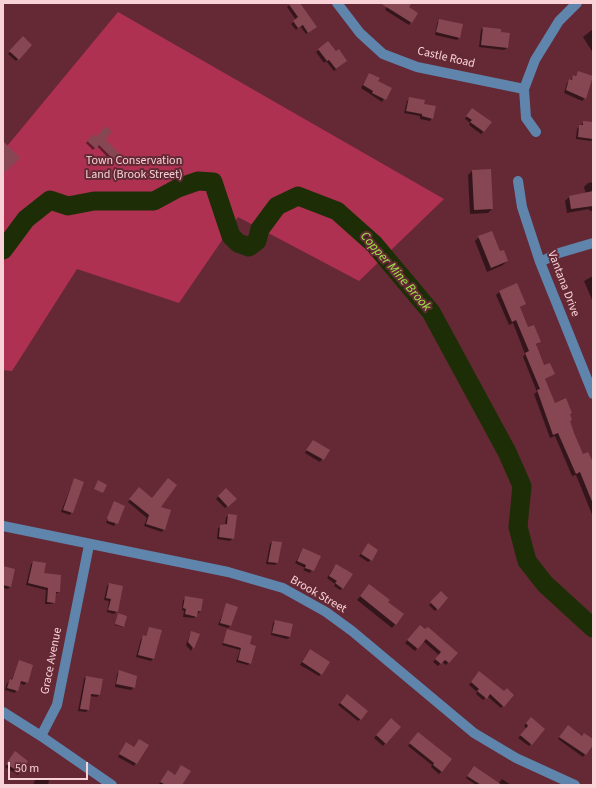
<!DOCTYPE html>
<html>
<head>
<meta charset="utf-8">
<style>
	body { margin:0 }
	#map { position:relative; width:596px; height:788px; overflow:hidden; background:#642935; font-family:"Source Sans 3",sans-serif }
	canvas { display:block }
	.frame { position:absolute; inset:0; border:4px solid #f8d2d6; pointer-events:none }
	.scale { position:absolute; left:8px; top:762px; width:80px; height:18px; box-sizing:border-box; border:2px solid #f8d2d6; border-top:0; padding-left:5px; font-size:12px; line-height:14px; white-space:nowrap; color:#f8d2d6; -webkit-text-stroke:3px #642935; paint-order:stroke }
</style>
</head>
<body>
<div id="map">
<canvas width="596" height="788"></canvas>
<div class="frame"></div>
<div class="scale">50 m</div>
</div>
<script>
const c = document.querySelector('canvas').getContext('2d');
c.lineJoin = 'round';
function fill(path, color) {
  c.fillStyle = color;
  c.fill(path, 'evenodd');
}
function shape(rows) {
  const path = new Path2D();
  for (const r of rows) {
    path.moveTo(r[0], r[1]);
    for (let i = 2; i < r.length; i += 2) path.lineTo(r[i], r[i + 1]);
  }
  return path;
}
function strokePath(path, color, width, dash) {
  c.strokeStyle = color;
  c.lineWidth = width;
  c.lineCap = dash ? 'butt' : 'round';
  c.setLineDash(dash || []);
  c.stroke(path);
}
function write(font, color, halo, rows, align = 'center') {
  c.font = font + ' "Source Sans 3",sans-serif';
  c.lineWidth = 4;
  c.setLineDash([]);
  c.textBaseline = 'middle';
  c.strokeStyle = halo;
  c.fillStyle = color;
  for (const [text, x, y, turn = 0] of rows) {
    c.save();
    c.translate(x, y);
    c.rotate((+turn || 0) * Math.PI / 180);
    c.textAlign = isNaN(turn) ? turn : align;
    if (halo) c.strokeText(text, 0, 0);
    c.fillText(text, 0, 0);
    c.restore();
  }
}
fill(shape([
	[118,12,444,199,359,281,238,217,179,303,77,269,12,371,3,370,3,151]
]), '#af3151');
fill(shape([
	[292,3,299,3,313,29,306,34,300,26,296,30,291,24,296,20,287,7],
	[389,3,404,3,411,22,409,25,385,10],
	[439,21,459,38,457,40,435,35,437,23],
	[483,28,507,48,504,50,479,47,481,30],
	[593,29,593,53,583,37],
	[23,38,31,45,16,61,8,54],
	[319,50,344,63,334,71,326,61,324,63,316,52],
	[579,72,585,98,582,101,564,93,567,83],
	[369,74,377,82,390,88,382,102,361,88],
	[410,98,423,105,432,118,430,121,420,119,420,116,404,113,407,101],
	[470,111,484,131,481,134,469,125,470,123,465,119],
	[584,122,593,123,593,139,591,141,576,139,577,129],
	[93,135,96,138,104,139,120,155,112,162,97,146,93,150,86,143],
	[490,170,492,209,488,213,470,214,468,175,472,171],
	[593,182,593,211,590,211,589,209,567,213,565,201,569,197,586,194,584,187,588,183],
	[479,237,500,252,507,261,503,265,487,272,475,241],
	[593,276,593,302,584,281],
	[499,292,525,304,519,308,528,329,540,342,536,345,543,366,554,374,544,380,555,404,569,414,569,422,582,455,593,465,593,517,576,475,572,476,555,436,550,438,534,394,537,392,523,357,525,354,513,323,509,325,496,295],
	[313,441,328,450,320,462,305,453],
	[74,479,83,482,70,515,61,512],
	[226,489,235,499,225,508,216,499],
	[137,491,159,507,164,529,162,532,144,526,147,518,128,502],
	[114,502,124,506,114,526,106,523],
	[229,515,233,538,230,541,217,539,218,528,225,525,226,517],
	[272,542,277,563,275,565,266,564,270,544],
	[368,545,371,560,368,562,359,556],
	[303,549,319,556,310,573,303,570,305,568,295,563],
	[34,562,43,574,60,585,59,592,55,594,54,602,52,604,45,604,46,590,26,585,31,564],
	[3,567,10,587,8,589,3,588],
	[334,567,343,588,340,590,334,586,335,584,327,578],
	[109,584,117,611,114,614,107,612,109,601,104,600,107,586],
	[369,586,386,602,403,615,392,628,357,600],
	[441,593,447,599,435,611,429,605],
	[186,598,200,611,194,618,183,617,184,611,182,610,183,600],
	[227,604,230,626,228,628,218,625],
	[118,615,124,626,123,627,115,625],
	[276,621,290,637,287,639,271,635,273,623],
	[149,628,153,659,151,661,136,657,141,639,145,637],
	[418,628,457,653,446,665,442,662,438,666,433,662,439,655,423,641,415,651,405,643],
	[228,630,249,645,250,663,248,665,236,662,240,650,222,645],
	[191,632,199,634,191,651,186,645],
	[308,652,321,674,319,676,300,665],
	[19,661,27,682,24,685,19,683,15,693,5,690,7,683,11,681],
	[119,672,134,687,131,690,115,687,117,674],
	[477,675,504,692,513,695,501,708,487,696,483,700,476,694,477,692,469,685],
	[86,677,99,695,97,697,90,696,88,710,86,712,78,711,84,679],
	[345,697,361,719,358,721,338,705],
	[531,718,531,744,529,746,518,738,527,729,524,726],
	[391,719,400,727,383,746,374,738],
	[565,729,593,740,593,744,583,757,558,739],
	[416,735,442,771,439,774,431,767,432,765,408,746],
	[139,740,147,745,134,766,118,757,124,746,133,748],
	[13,755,27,761,18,775,5,767],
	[179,769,181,785,159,784,166,774,175,776],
	[472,769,498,784,502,779,511,785,476,785,466,778],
	[36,778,49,780,48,785,33,785]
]), '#0007');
strokePath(shape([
	[3,250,26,219,50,200,68,206,94,201,154,201,178,188,198,181,213,182,231,236,238,243,249,247,257,241,260,229,277,206,298,196,337,211,374,244,431,312,507,452,522,486,518,527,527,561,545,584,593,628]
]), '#1d2e06', 19);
fill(shape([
	[288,3,300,3,317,27,308,33,303,25,298,28,293,21,298,17],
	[380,3,412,3,409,7,418,13,412,23],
	[439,19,463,24,460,38,436,32],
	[483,27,501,29,501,32,510,33,508,48,481,45],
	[23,36,32,45,19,60,9,51],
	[328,41,336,51,339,49,347,61,336,69,329,60,327,61,318,49],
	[578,71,593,76,586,99,566,90,569,79,572,80,573,75,576,76],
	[369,73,380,78,378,81,392,88,386,100,372,93,373,91,363,85],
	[409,97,425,100,424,104,436,106,433,119,422,116,422,114,406,111],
	[472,108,492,122,484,132,470,122,472,120,466,116],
	[583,121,593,122,593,139,578,137,579,125,583,125],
	[106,126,112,132,105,139,121,155,115,161,99,145,96,149,87,141,93,134,96,137],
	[3,141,20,158,3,174],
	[491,169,493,209,474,210,472,170],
	[593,191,593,206,571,209,569,196],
	[492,231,500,251,504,250,508,261,491,268,478,236],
	[517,283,526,304,520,307,528,327,534,325,541,342,536,344,544,365,550,363,555,374,545,379,555,403,566,398,572,413,570,414,572,420,570,421,574,433,583,454,588,452,593,462,593,504,580,472,576,474,558,433,553,435,537,390,540,389,525,353,529,351,516,320,512,322,499,291],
	[313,440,330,450,324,460,306,450],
	[74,478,84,482,73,513,63,510],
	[168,478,177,485,161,507,171,510,165,530,146,524,149,515,129,499,139,487,152,498],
	[98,480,107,485,103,493,94,489],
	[226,488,237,499,228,507,218,496],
	[114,501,125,506,118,524,108,521,107,518],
	[228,514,237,515,234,539,219,537,220,525,227,524],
	[272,541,282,542,278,563,268,562],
	[368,543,378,550,372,561,361,554],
	[303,548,321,556,314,571,305,568,306,565,297,561],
	[33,561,46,563,44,573,61,575,60,592,56,592,55,603,47,602,48,588,28,583],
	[336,564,353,574,343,589,335,583,337,581,329,576],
	[3,566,15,569,11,587,3,585],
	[109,583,123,586,118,612,108,610,111,599,106,598],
	[369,584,390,600,388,602,404,614,396,625,360,596],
	[441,591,448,598,438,610,430,602],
	[185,596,203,599,201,611,198,611,197,617,185,614,186,609,183,608],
	[226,603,238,607,231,626,220,623],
	[118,613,127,616,124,627,115,624],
	[275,620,293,624,290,637,272,633],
	[420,625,425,629,428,627,458,653,449,663,445,660,441,664,435,659,441,652,426,639,418,649,407,640],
	[149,627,162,630,154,659,138,655,143,635,146,636],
	[227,629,252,636,250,644,256,646,251,664,238,660,241,648,223,643],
	[191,631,200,634,194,649,188,642],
	[310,649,330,662,322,675,302,662],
	[19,660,33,665,28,683,21,681,18,691,7,688,10,679,12,680],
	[119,670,137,676,135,688,116,684],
	[479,671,504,691,507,688,514,695,504,707,490,694,487,699,477,691,479,689,471,682],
	[86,676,103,679,100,695,91,694,89,710,80,709],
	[347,694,368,711,361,720,340,703],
	[531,717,545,729,532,745,520,735,528,726,526,723],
	[391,718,401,727,386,744,376,735],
	[568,725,582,736,584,733,593,739,593,745,586,755,559,737],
	[418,732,452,759,442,772,433,765,434,763,409,743],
	[139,739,149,745,137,764,119,754,126,742,134,747],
	[15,751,28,761,21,773,6,764],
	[181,765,191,771,182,785,166,785,160,782,168,770,175,775],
	[474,766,502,785,481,785,467,776]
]), '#864752');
strokePath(shape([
	[337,3,360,33,383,54,417,67,524,89],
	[536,132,526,118,524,89,535,60,559,21,577,3],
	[518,181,522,207,540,262,593,394],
	[540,262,559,253,593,243],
	[3,526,228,572,283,588,326,612,352,631,474,733,516,758,575,785],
	[3,712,41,736,112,785],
	[41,736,57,705,89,545]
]), '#5f85ad', 10);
write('12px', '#f8d2d6', '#642935', [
	["Castle Road",446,58,13],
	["Vantana Drive",563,284,69],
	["Brook Street",318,595,30],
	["Grace Avenue",52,661,-79]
]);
write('12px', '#f4d2d6', '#642935', [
	["Town Conservation",134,161],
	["Land (Brook Street)",134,175]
]);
write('italic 13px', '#a1e649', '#642935', [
	["Copper Mine Brook",395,272,49]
]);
</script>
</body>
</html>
